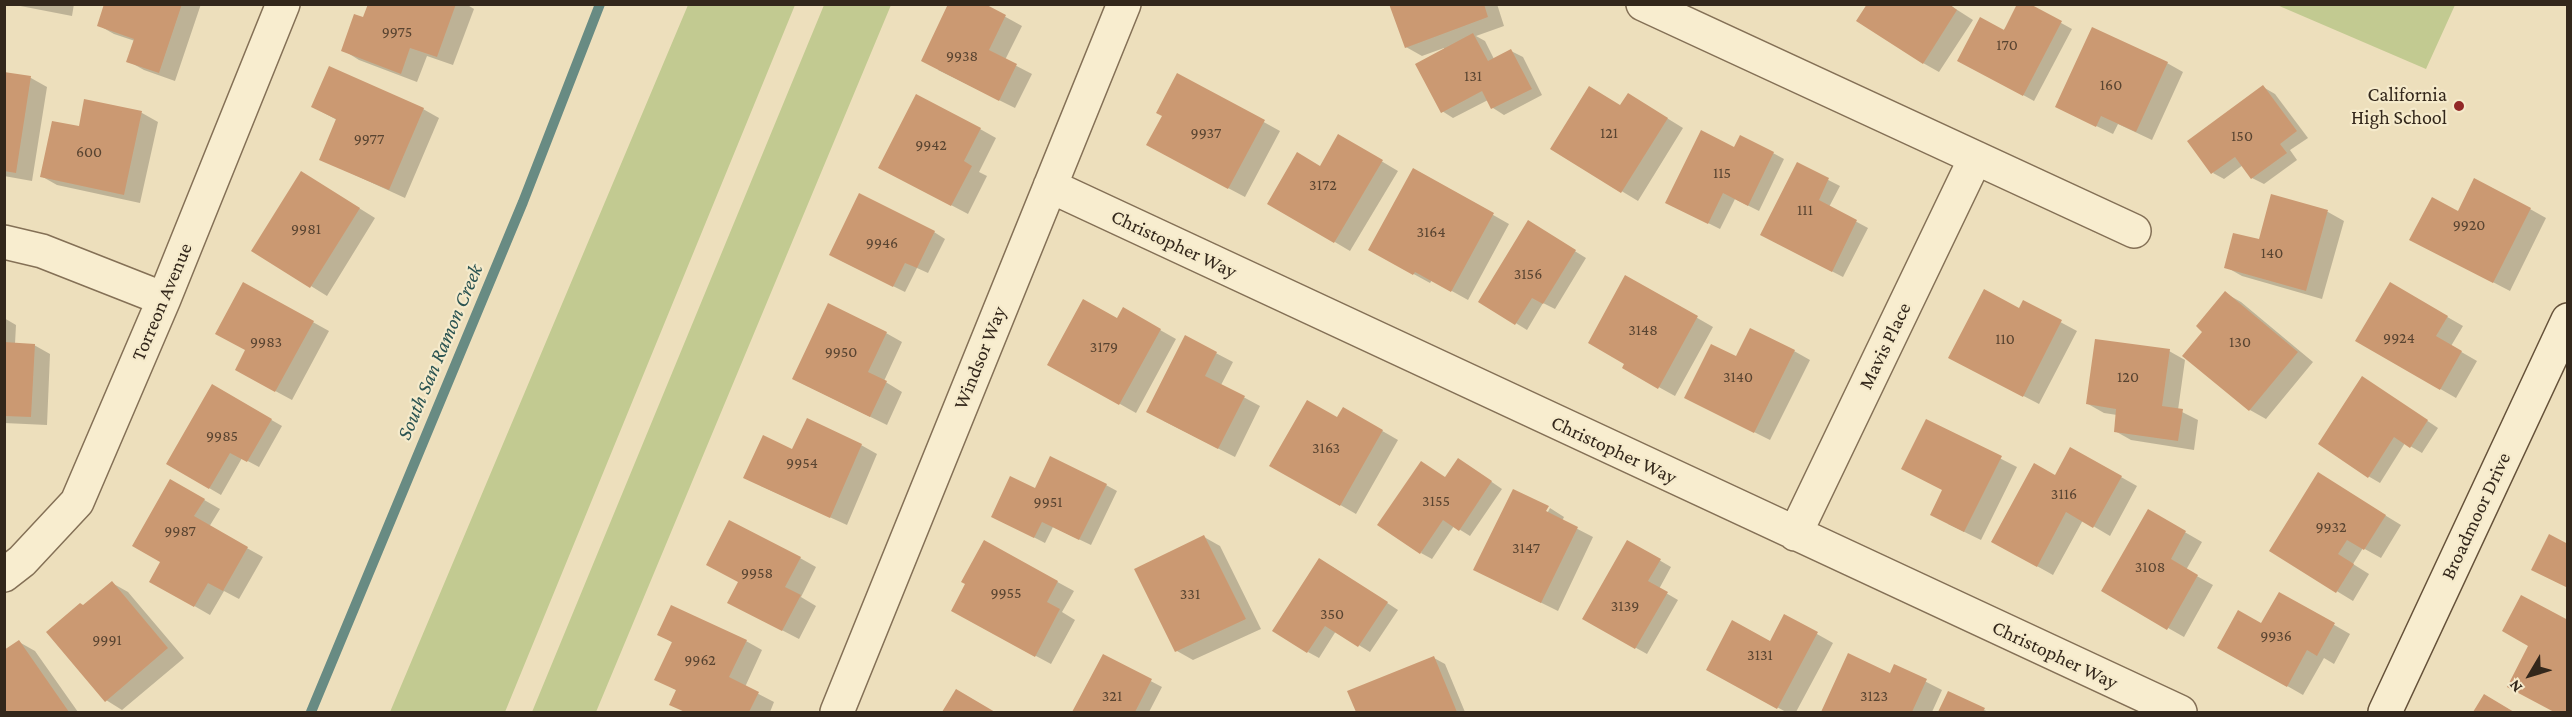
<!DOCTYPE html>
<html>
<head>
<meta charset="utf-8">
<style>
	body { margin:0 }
	#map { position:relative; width:2572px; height:717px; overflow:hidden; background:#eddfbc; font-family:"Crimson Pro",serif }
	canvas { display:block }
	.frame { position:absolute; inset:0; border:6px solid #33271b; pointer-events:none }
	.north { position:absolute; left:2500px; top:645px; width:60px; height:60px; -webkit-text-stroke:4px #f5eacb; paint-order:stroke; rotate:232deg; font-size:16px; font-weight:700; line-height:24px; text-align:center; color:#33271b }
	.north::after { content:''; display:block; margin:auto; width:21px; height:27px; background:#33271b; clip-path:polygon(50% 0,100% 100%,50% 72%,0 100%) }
</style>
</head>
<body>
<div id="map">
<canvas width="2572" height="717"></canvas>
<div class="frame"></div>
<div class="north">N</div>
</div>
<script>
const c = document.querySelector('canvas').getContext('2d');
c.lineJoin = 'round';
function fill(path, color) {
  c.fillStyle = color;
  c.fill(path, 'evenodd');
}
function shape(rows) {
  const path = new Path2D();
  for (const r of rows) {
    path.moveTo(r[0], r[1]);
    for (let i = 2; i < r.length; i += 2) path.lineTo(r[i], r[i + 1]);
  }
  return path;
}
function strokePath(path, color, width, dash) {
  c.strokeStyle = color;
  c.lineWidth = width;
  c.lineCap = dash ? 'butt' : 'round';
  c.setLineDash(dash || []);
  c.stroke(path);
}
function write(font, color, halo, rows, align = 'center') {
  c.font = font + ' "Crimson Pro",serif';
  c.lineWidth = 4.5;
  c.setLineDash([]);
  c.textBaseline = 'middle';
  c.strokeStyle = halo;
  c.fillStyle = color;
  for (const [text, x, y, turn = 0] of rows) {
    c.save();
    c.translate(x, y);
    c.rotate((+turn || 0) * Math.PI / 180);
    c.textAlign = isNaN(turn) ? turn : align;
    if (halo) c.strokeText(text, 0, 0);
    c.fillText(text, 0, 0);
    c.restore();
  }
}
fill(shape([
	[688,5,795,5,505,712,390,712],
	[824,5,891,5,596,712,532,712],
	[2277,5,2455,5,2426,69]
]), '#c2ca91');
fill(shape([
	[10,4,74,4,72,16],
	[106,4,201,4,175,81,144,70,128,61,135,41,114,34,98,25],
	[370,4,466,4,474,9,453,65,427,56,417,82,359,60,343,50,364,19],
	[982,4,1022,26,1005,60,1032,74,1015,108,938,70],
	[1390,4,1497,4,1504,26,1476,36,1485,41,1494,59,1511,51,1523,57,1542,95,1504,115,1493,108,1488,100,1453,118,1442,111,1444,48,1422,56,1406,47],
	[1948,4,1973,20,1939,72,1923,63],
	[2027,4,2072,29,2034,101,1971,66],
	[2167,63,2183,72,2152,140,2118,124,2113,134,2057,107],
	[4,74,31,78,47,87,32,181,4,176],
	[1178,75,1280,131,1245,197,1164,154,1164,116],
	[2263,87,2275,94,2308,138,2290,150,2297,160,2264,184,2252,178,2243,165,2224,179,2213,173],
	[86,101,142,113,158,122,140,203,57,185,41,176,80,128],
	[1644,104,1683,128,1638,201,1552,149,1621,107],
	[313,107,423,109,439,118,405,198,320,159,337,120],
	[980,129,996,138,979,172,987,176,968,214,896,176],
	[1339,136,1398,171,1350,251,1269,203,1321,167],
	[1735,149,1773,153,1784,159,1759,211,1735,199,1720,229,1678,208],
	[1797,164,1840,186,1829,207,1868,228,1843,277,1773,241],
	[1414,170,1509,224,1468,300,1432,280,1430,283,1370,250],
	[317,182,375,218,327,296,253,250],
	[2272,196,2328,212,2344,221,2322,299,2242,276,2226,267,2260,241],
	[2530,209,2546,218,2510,291,2427,248,2458,213],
	[1539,229,1586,258,1555,309,1543,303,1527,330,1480,301],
	[934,232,945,239,928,273,917,268,905,292,842,261],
	[1626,277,1713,327,1675,396,1624,368],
	[244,284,329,331,292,400,253,379,247,350],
	[2390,284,2463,326,2451,346,2477,361,2456,398,2357,341],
	[2225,293,2241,302,2313,362,2266,419,2250,410,2204,331],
	[2023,302,2077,331,2039,404,1966,366,2019,310],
	[1123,309,1176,339,1136,413,1049,364,1118,320],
	[4,318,16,325,15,344,34,345,50,354,47,425,4,423],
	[886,333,902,342,884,381,902,392,887,425,793,379],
	[1185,337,1233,362,1221,385,1260,406,1235,457,1164,421],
	[1794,351,1810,360,1770,440,1702,406,1737,358],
	[2169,351,2185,360,2178,410,2198,420,2194,450,2131,440,2115,431,2117,415,2104,413,2088,404],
	[2374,385,2438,428,2422,453,2405,443,2380,483,2368,476],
	[212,386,282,426,259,467,242,458,221,495,168,464],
	[1344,409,1398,440,1356,514,1271,465,1338,419],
	[1927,421,2017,467,1981,540,1948,524,1944,491],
	[861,445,877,454,847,525,761,486,793,451],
	[1470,467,1502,489,1470,536,1454,526,1432,559,1421,553,1446,479],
	[2056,477,2121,477,2137,486,2110,536,2083,520,2053,575,2008,550],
	[171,481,220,509,209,527,263,557,239,599,224,591,210,615,151,581,162,562],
	[2334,484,2401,525,2381,558,2363,548,2353,564,2369,574,2353,601,2271,551],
	[1106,485,1117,491,1091,545,1053,527,1045,543,1004,522,1035,490],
	[1550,508,1564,517,1562,521,1593,537,1558,611,1491,578,1542,517,1544,519],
	[2148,511,2202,542,2186,570,2213,585,2184,637,2103,591],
	[1204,537,1220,546,1261,629,1193,660,1177,651],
	[984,542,1074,591,1062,612,1075,620,1051,664,969,620],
	[1628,542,1671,567,1659,589,1678,600,1647,654,1584,619],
	[800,558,816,567,801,597,816,606,799,639,745,611],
	[1331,566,1398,610,1370,652,1336,631,1319,658,1308,652],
	[112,583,128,592,184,658,122,710,106,700,84,607],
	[2280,594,2350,634,2334,664,2324,658,2303,695,2219,647,2262,625],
	[1785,616,1833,643,1796,712,1786,712,1724,678,1771,643],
	[659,634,746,641,762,650,745,687,774,702,770,712,685,712,671,704,678,691,656,679,673,643],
	[19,642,35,651,78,712,4,712,4,652],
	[1849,655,1891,675,1895,666,1942,690,1932,712,1823,712],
	[1103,656,1162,687,1149,712,1074,712],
	[1434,658,1445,664,1465,712,1358,712,1349,692],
	[956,692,992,712,944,712],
	[1949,693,1984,710,1989,712,1940,712],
	[2485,696,2501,705,2513,712,2474,712]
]), '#0003');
strokePath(shape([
	[311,712,523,202,600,4]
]), '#688b83', 10);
fill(shape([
	[104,4,182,4,159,73,126,62,134,39,97,26],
	[368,4,456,4,437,57,410,48,401,74,341,51,354,14,363,17],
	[948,4,985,4,1006,15,989,50,1017,64,999,101,921,61],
	[1389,4,1484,4,1488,17,1405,48],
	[1867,4,1949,4,1957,10,1923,64,1856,21],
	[2017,4,2030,4,2062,21,2023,96,1957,61,1980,17,2004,30],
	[2092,27,2168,62,2136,132,2101,116,2096,127,2055,107],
	[1473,33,1488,61,1511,49,1532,89,1491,109,1482,91,1441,113,1415,64],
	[329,66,424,108,389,190,319,160,336,119,311,107],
	[4,72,31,76,16,173,4,171],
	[1177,73,1265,120,1228,189,1146,145,1162,116,1156,113],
	[2263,85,2297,131,2280,144,2287,153,2251,179,2235,157,2211,174,2187,141],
	[1589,86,1620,105,1628,93,1668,118,1621,193,1550,149],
	[916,94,981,128,964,161,972,166,951,206,878,168],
	[84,99,142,111,124,195,40,177,52,121,79,126],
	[1701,130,1734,147,1740,135,1774,152,1748,206,1723,193,1708,224,1665,203],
	[1338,134,1383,160,1334,243,1267,204,1297,152,1320,166],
	[1797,162,1829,178,1819,200,1857,220,1832,272,1760,235],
	[1413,168,1494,213,1451,292,1415,272,1413,275,1368,250],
	[301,171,360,208,310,288,251,251],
	[2474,178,2531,208,2493,283,2409,240,2432,197,2458,211],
	[859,193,935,231,917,268,905,263,893,287,829,255],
	[2271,194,2328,210,2306,291,2224,268,2233,233,2259,239],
	[1528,220,1576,250,1543,304,1532,298,1515,325,1478,302],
	[1625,275,1698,316,1658,389,1622,368,1624,364,1588,343],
	[243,282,314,321,275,392,235,370,245,350,215,334],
	[2390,282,2448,316,2436,336,2462,351,2440,390,2355,341],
	[1984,289,2019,308,2023,300,2062,320,2023,397,1948,358],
	[2225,291,2298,352,2249,411,2182,356,2202,332,2196,326],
	[1083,299,1117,318,1123,307,1161,329,1119,405,1047,365],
	[828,303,887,332,868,372,887,381,870,417,792,379],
	[1750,328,1795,350,1754,433,1684,398,1711,344,1736,356],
	[1185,335,1217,352,1205,376,1245,396,1218,449,1146,412],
	[2095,339,2170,349,2162,406,2183,409,2178,441,2114,432,2116,409,2086,404],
	[4,342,35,344,31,417,4,416],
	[2362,376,2428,420,2410,448,2394,437,2368,478,2318,444],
	[212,384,272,419,247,462,230,453,209,489,166,464],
	[1307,400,1337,417,1343,407,1383,430,1340,506,1269,466],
	[807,418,862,444,830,518,743,478,763,435,792,449],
	[1926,419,2002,456,1964,532,1930,515,1942,490,1901,469],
	[2070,447,2122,476,2093,528,2066,512,2037,567,1991,542,2034,463,2055,475],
	[1050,456,1107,484,1079,540,1042,522,1034,538,991,517,1010,476,1035,488],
	[1458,458,1492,481,1459,531,1443,520,1420,554,1377,525,1421,461,1445,477],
	[2318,472,2386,515,2364,550,2347,540,2338,554,2354,564,2336,593,2269,551],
	[170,479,205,499,194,516,248,547,223,591,208,583,194,607,149,582,160,562,132,546],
	[1513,489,1549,506,1546,511,1578,527,1541,603,1473,570],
	[2148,509,2186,531,2171,559,2198,575,2167,630,2101,591],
	[729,520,801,557,785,587,801,595,782,631,727,603,738,582,706,565],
	[2549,534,2568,544,2568,588,2531,570],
	[1204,535,1246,619,1175,652,1134,569],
	[984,540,1058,581,1047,602,1060,609,1035,657,951,611,965,584,961,582],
	[1627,540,1661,559,1648,581,1668,592,1635,649,1582,619],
	[1319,558,1388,602,1358,647,1325,626,1307,653,1272,631],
	[112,581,168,648,105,702,46,632,80,603,83,605],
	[2279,592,2335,623,2317,656,2307,650,2287,687,2217,648,2238,610,2261,623],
	[2521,595,2568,620,2568,712,2554,712,2507,687,2528,646,2502,631],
	[671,605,747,640,729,677,759,692,749,712,685,712,669,705,676,690,654,680,672,642,657,635],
	[1784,614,1818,632,1777,709,1706,670,1732,620,1770,641],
	[19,640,69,712,4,712,4,650],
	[1848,653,1890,673,1894,664,1927,679,1912,712,1821,712],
	[1103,654,1152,679,1135,712,1072,712],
	[1434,656,1457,712,1356,712,1347,691],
	[956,689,995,712,942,712],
	[1948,691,1985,708,1983,712,1938,712],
	[2484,694,2514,712,2473,712]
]), '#cb9972');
const street = shape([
	[1643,4,2134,231],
	[1050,186,2180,712],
	[4,242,42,251,164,299],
	[1795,534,1975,159],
	[4,575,22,561,77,502,164,299,283,4],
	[837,712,1124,4]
]);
const secondary = shape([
	[2385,712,2568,320]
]);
strokePath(street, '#847056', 36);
strokePath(secondary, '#655139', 36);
strokePath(street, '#f8edcf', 33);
strokePath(secondary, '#f8edcf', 33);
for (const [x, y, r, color] of [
	[2459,106,6,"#922827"]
]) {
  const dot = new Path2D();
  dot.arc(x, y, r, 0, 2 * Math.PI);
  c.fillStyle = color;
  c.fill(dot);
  strokePath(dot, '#f5eacb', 2);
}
write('16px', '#594431', null, [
	["9975",397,32],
	["170",2007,45],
	["9938",962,56],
	["131",1473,76],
	["160",2111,85],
	["9937",1206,133],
	["121",1609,133],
	["150",2242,136],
	["9977",369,139],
	["9942",931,145],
	["600",89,152],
	["115",1722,173],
	["3172",1323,185],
	["111",1805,210],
	["9920",2469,225],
	["9981",306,229],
	["3164",1431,232],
	["9946",882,243],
	["140",2272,253],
	["3156",1528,274],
	["3148",1643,330],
	["9924",2399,338],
	["110",2005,339],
	["9983",266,342],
	["130",2240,342],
	["3179",1104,347],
	["9950",841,352],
	["3140",1738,377],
	["120",2128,377],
	["9985",222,436],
	["3163",1326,448],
	["9954",802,463],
	["3116",2064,494],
	["3155",1436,501],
	["9951",1048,502],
	["9932",2331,527],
	["9987",180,531],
	["3147",1526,548],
	["3108",2150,567],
	["9958",757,573],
	["9955",1006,593],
	["331",1190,594],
	["3139",1625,606],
	["350",1332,614],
	["9936",2276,636],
	["9991",107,640],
	["3131",1760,655],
	["9962",700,660],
	["321",1112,696],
	["3123",1874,696]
]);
write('20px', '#33271b', '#f5eacb', [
	["California",2447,95],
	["High School",2447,118]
], 'right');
write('20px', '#33271b', '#f5eacb', [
	["Christopher Way",1174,244,25],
	["Torreon Avenue",162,302,-67],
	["Mavis Place",1885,346,-64],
	["Windsor Way",980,358,-68],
	["Christopher Way",1614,450,25],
	["Broadmoor Drive",2476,516,-65],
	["Christopher Way",2055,655,25]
]);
write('italic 21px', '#2a5351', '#f5eacb', [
	["South San Ramon Creek",440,352,-67]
]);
</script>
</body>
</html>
